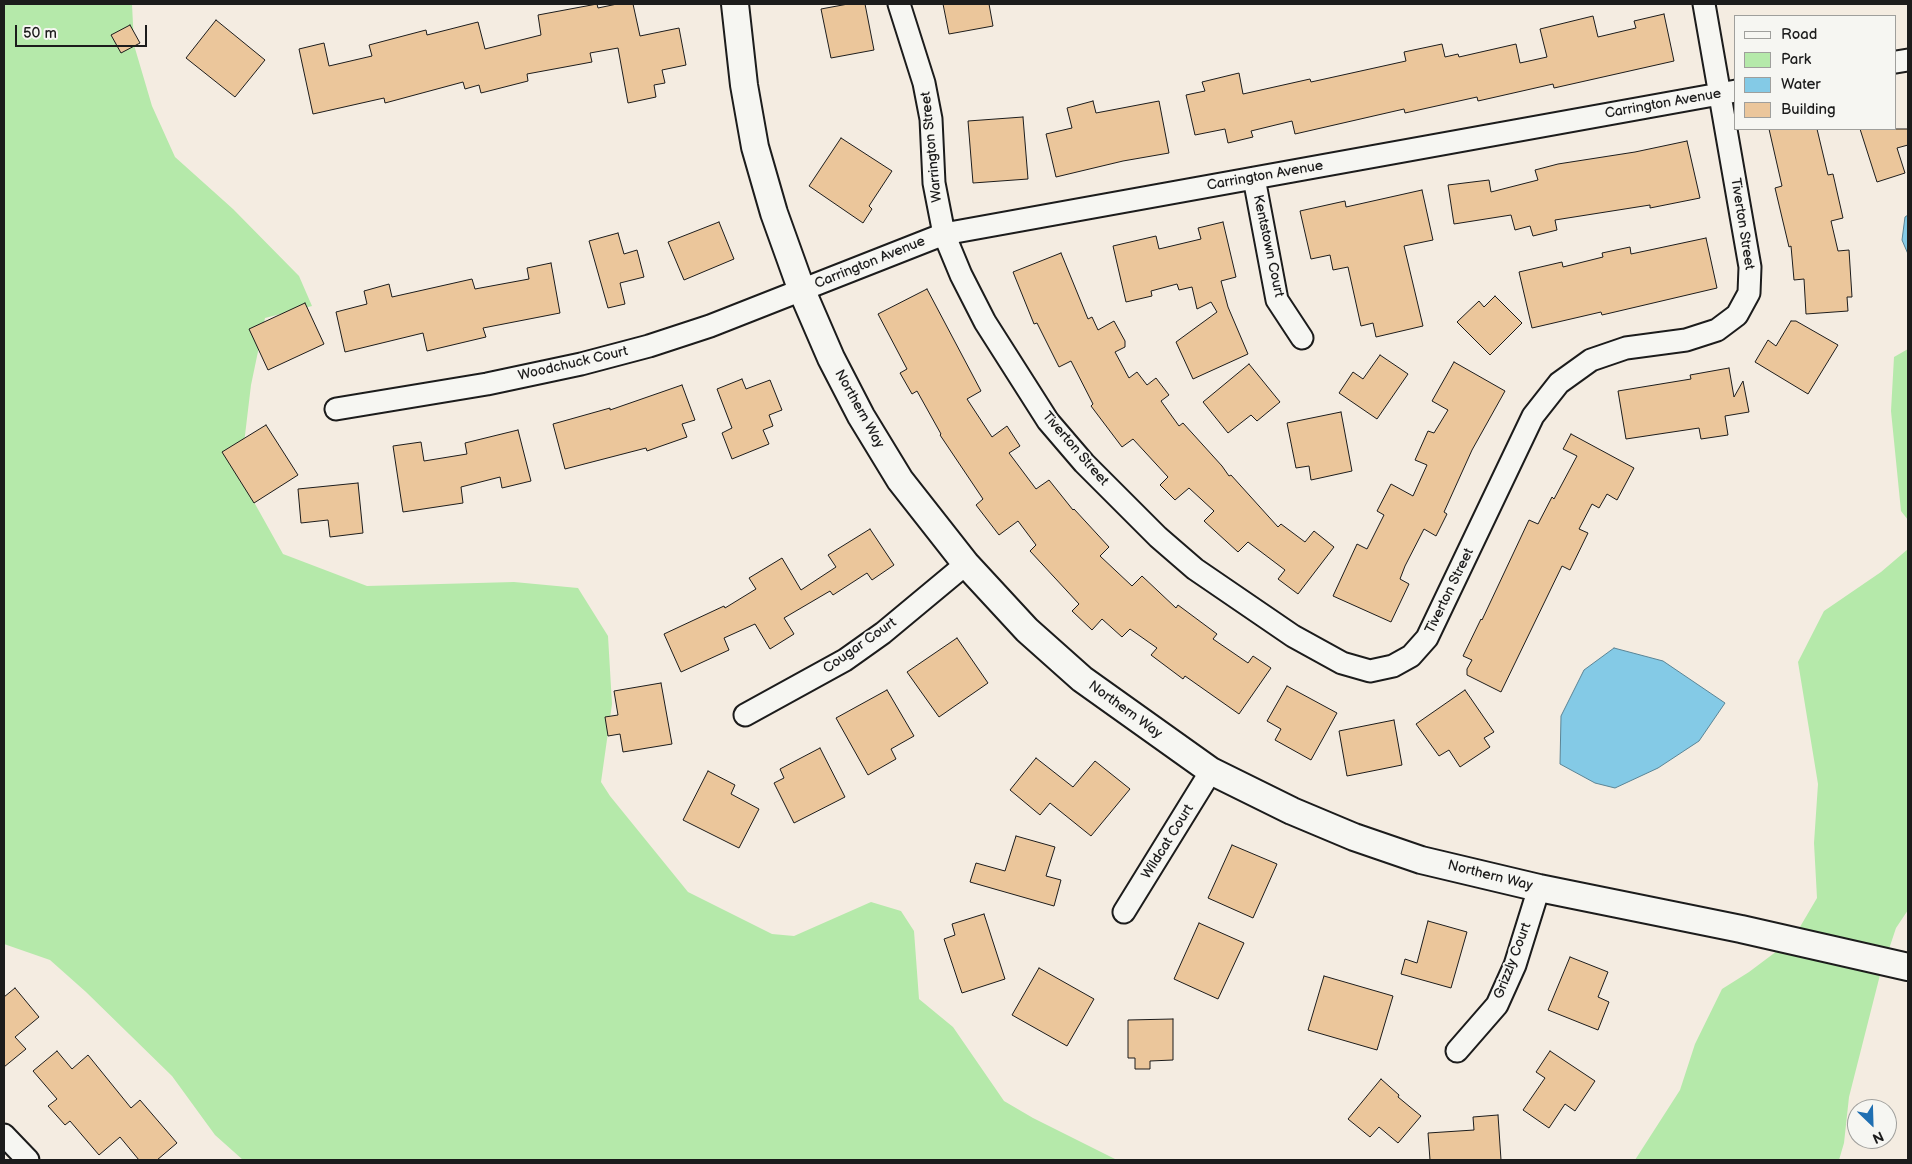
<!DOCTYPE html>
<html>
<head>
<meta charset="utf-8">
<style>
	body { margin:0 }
	#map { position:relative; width:1912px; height:1164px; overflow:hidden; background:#f4ece1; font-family:"Balsamiq Sans",sans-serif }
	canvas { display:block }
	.frame { position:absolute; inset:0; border:5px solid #1c1c1c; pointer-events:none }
	.legend { position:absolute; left:1734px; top:15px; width:162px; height:115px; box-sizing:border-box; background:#f6f6f2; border:1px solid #9f9f9c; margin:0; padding:6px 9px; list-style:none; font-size:15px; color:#1c1c1c }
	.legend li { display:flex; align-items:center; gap:10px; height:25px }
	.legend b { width:25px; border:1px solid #9f9f9c }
	.north { position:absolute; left:1847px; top:1099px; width:50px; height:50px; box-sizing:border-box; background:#f6f6f2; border:1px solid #9f9f9c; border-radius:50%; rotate:156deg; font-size:14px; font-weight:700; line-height:20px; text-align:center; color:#1c1c1c }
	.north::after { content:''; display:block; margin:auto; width:18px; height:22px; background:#1f6fb2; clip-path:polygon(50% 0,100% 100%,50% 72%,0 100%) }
	.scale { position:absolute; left:15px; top:25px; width:132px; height:22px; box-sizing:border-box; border:2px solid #1c1c1c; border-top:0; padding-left:6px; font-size:15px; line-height:18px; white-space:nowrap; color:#1c1c1c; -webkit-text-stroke:4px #f6f6f2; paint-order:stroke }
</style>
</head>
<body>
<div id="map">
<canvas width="1912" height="1164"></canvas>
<div class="frame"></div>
<ul class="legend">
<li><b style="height:6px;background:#f6f6f2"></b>Road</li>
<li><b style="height:14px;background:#b5e9aa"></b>Park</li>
<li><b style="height:14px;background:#84cae6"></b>Water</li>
<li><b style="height:14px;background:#ebc69b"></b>Building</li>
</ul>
<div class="north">N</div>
<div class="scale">50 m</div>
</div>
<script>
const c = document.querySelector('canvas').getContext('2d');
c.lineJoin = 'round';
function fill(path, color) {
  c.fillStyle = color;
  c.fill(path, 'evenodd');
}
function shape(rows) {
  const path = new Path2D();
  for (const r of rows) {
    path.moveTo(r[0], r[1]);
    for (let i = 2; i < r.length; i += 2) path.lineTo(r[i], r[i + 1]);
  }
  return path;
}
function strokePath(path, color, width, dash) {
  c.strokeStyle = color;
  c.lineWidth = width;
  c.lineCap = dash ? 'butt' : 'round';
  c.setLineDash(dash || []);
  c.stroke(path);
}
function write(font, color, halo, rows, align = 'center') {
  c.font = font + ' "Balsamiq Sans",sans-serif';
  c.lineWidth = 4;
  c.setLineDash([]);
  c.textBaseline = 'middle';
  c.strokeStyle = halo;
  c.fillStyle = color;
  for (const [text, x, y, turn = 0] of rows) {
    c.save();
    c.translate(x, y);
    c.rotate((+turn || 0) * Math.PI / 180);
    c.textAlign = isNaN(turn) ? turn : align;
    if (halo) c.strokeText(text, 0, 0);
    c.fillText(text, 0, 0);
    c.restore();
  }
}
fill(shape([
	[4,4,132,4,134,45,152,106,175,157,233,209,299,276,312,306,265,318,251,385,240,477,283,554,367,586,514,582,578,588,608,636,612,704,601,782,610,796,688,892,772,934,794,936,871,902,901,911,914,931,919,999,953,1027,1004,1101,1033,1118,1117,1160,243,1160,215,1135,172,1076,86,992,50,960,4,944],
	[1908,349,1908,520,1901,511,1891,411,1894,357],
	[1908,549,1908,910,1896,928,1888,952,1797,932,1817,898,1814,843,1818,784,1798,662,1824,611,1881,572],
	[1781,948,1881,971,1849,1097,1844,1143,1839,1160,1635,1160,1680,1090,1695,1044,1722,989,1749,972]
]), '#b5e9aa');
const water = shape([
	[1908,215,1908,254,1902,240,1905,217,1908,215],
	[1614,648,1663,661,1725,703,1699,741,1658,768,1615,788,1595,783,1560,764,1561,716,1584,670,1614,648]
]);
fill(water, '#84cae6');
strokePath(water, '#5a8495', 1);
const building = shape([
	[597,4,598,8,617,4,633,4,640,36,679,28,686,65,662,70,665,83,654,85,656,97,628,103,618,48,590,53,592,62,527,74,528,81,481,93,479,85,465,89,463,82,385,103,384,98,313,114,299,49,324,43,329,66,372,56,369,45,426,30,427,35,478,22,485,49,541,35,538,15,597,4],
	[848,4,865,4,874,50,831,58,821,9,848,4],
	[943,4,989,4,993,26,949,34,943,4],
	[1664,14,1674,61,1554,88,1553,84,1478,101,1477,97,1405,113,1404,109,1295,134,1292,121,1251,131,1253,137,1228,143,1225,129,1195,135,1186,95,1205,91,1202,82,1239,73,1243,94,1310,79,1311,82,1406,61,1404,52,1442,44,1445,57,1458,54,1459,57,1516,44,1520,63,1547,57,1540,29,1593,16,1598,37,1636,28,1634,21,1664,14],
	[216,20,265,60,235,97,186,58,216,20],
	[130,25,140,43,121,53,111,35,130,25],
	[1093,101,1096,113,1159,101,1169,153,1123,161,1056,177,1046,134,1072,128,1067,108,1093,101],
	[1023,117,1028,179,973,183,968,121,1023,117],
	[1769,129,1817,129,1828,175,1833,174,1843,218,1831,221,1838,251,1849,250,1852,297,1847,297,1848,311,1806,314,1804,279,1794,280,1791,246,1789,247,1775,188,1782,186,1769,129],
	[1860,129,1908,129,1908,145,1897,148,1905,173,1877,182,1860,129],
	[841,138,892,171,869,206,872,209,863,223,809,186,841,138],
	[1687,141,1700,198,1650,208,1650,205,1555,220,1557,230,1533,236,1530,226,1515,230,1511,215,1454,224,1448,185,1489,180,1491,192,1538,180,1535,170,1558,164,1635,152,1687,141],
	[1422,190,1433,240,1404,246,1423,326,1376,337,1373,323,1361,326,1348,267,1333,270,1330,255,1311,259,1300,211,1345,201,1346,207,1422,190],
	[719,222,734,259,684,280,668,242,719,222],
	[1223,222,1236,277,1221,281,1228,307,1248,354,1193,379,1176,342,1217,312,1211,302,1197,309,1192,287,1179,290,1177,284,1151,291,1152,296,1126,302,1113,246,1156,236,1159,249,1201,239,1198,228,1223,222],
	[618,233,624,254,637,250,644,277,620,283,625,304,608,308,589,241,618,233],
	[1706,238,1717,288,1602,315,1601,312,1532,328,1519,272,1562,262,1563,267,1603,257,1602,253,1630,247,1631,254,1706,238],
	[1061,253,1088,319,1092,317,1098,330,1114,321,1125,341,1125,347,1115,352,1129,378,1137,372,1147,385,1156,378,1169,395,1161,401,1179,426,1183,423,1222,466,1229,476,1231,475,1278,527,1281,524,1305,542,1314,531,1334,547,1298,594,1278,579,1285,570,1248,542,1238,552,1204,521,1214,511,1189,488,1175,500,1160,485,1168,477,1133,439,1122,447,1091,406,1093,404,1071,361,1059,367,1037,323,1034,324,1013,272,1061,253],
	[551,263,560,313,483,328,486,337,427,351,423,333,345,352,336,312,367,304,364,291,389,284,392,297,472,279,475,289,529,279,527,268,551,263],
	[927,289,981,391,967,399,992,437,1007,426,1020,446,1009,453,1036,489,1049,480,1073,510,1074,509,1109,547,1100,556,1132,586,1142,576,1176,608,1178,605,1217,634,1213,639,1248,663,1253,656,1271,668,1239,714,1185,676,1183,679,1151,655,1157,648,1130,629,1122,637,1102,619,1092,630,1072,611,1079,604,1030,551,1036,545,1018,521,999,535,976,505,983,499,940,435,941,434,917,391,912,394,900,373,907,369,878,314,927,289],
	[1495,296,1522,323,1490,355,1457,322,1479,301,1484,307,1495,296],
	[305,303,324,344,268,370,249,329,305,303],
	[1791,321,1796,321,1838,345,1808,394,1755,362,1768,340,1776,346,1791,321],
	[1380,355,1408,374,1377,419,1339,393,1353,372,1363,379,1380,355],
	[1454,362,1505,391,1472,450,1444,512,1447,514,1436,536,1424,529,1405,566,1400,579,1409,584,1391,622,1333,596,1357,544,1367,549,1384,515,1377,511,1391,484,1413,496,1427,465,1415,460,1428,431,1434,433,1448,410,1432,401,1454,362],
	[1249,364,1280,402,1257,421,1251,415,1228,433,1203,402,1249,364],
	[1729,368,1734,397,1743,381,1749,412,1725,416,1728,435,1701,439,1699,428,1626,439,1618,391,1691,379,1690,375,1729,368],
	[742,379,746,389,770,380,782,410,769,415,773,426,763,430,769,444,732,459,722,433,732,428,717,389,742,379],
	[682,385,695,420,682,424,687,437,647,451,646,448,565,469,553,424,610,408,610,410,682,385],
	[1341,412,1352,471,1311,480,1309,466,1296,468,1287,423,1341,412],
	[266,425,298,475,254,503,222,452,266,425],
	[518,430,531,481,502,488,500,477,461,487,463,503,403,512,393,446,421,442,424,461,467,454,465,443,518,430],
	[1571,434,1634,468,1617,500,1607,494,1599,508,1592,504,1579,529,1588,533,1570,570,1562,566,1501,692,1467,675,1467,669,1472,660,1463,656,1481,619,1482,620,1529,520,1538,524,1552,497,1554,499,1577,456,1563,449,1571,434],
	[358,483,363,533,330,537,328,520,301,523,298,489,358,483],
	[870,529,894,565,872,580,867,573,833,595,830,591,784,618,794,634,770,649,755,624,724,638,729,650,681,672,664,634,724,606,725,608,756,589,749,578,782,558,801,590,836,567,828,555,870,529],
	[957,638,988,683,939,717,907,672,957,638],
	[661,683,672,744,623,752,620,734,608,736,605,717,618,715,614,691,661,683],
	[1287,686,1337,713,1311,760,1275,740,1281,729,1267,721,1287,686],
	[887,690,914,736,891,749,896,759,868,775,836,718,887,690],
	[1465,690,1494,732,1484,738,1490,747,1460,767,1449,750,1439,756,1416,724,1465,690],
	[1394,720,1402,765,1347,776,1339,731,1394,720],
	[820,748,845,797,794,823,774,783,784,778,780,769,820,748],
	[1036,758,1073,787,1095,761,1130,789,1091,836,1050,803,1040,815,1010,790,1036,758],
	[708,771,735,785,731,794,759,809,739,848,683,820,708,771],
	[1016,836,1055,847,1046,876,1061,880,1054,906,970,882,976,863,1005,871,1016,836],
	[1232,845,1277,864,1253,918,1208,898,1232,845],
	[984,914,1005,979,962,993,944,939,955,935,952,924,984,914],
	[1428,921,1467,932,1451,988,1401,974,1405,959,1417,963,1428,921],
	[1199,923,1244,943,1218,999,1174,979,1199,923],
	[1570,957,1608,972,1598,997,1609,1002,1598,1030,1548,1010,1570,957],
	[1039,968,1094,999,1067,1046,1012,1015,1039,968],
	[1324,976,1393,996,1377,1050,1308,1030,1324,976],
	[15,988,39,1017,15,1037,26,1049,4,1067,4,997,15,988],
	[1173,1019,1173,1060,1150,1061,1150,1069,1135,1069,1135,1058,1128,1058,1128,1020,1173,1019],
	[57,1051,72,1069,88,1055,131,1108,140,1100,177,1143,157,1160,139,1160,120,1137,99,1155,70,1121,65,1125,48,1106,57,1099,33,1071,57,1051],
	[1550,1051,1595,1081,1575,1111,1565,1104,1549,1128,1523,1110,1545,1078,1536,1072,1550,1051],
	[1381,1079,1399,1095,1398,1097,1421,1116,1398,1143,1379,1127,1370,1137,1348,1119,1381,1079],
	[1498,1115,1501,1160,1430,1160,1428,1133,1474,1130,1473,1117,1498,1115]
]);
fill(building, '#ebc69b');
strokePath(building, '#1c1c1c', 1);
const minor = shape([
	[899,4,924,83,931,119,934,183,944,234,961,275,985,322,1048,421,1084,463,1158,537,1195,569,1293,636,1342,663,1370,671,1393,666,1411,656,1427,638,1533,416,1559,383,1591,360,1626,348,1686,340,1717,330,1737,315,1749,293,1750,267,1704,4],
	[1896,62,1908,60],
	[1254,178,1277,300,1302,338],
	[336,409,487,384,581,364,649,346,710,326,944,234,1736,91],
	[745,715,845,660,883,633,966,564],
	[1124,912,1211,771],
	[1457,1051,1497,1005,1515,965,1539,888],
	[4,1135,28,1160]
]);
const tertiary = shape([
	[735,4,744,85,755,147,774,213,802,291,831,358,861,416,900,480,966,564,1027,630,1082,679,1211,771,1292,811,1354,837,1421,860,1539,888,1741,929,1908,967]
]);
strokePath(minor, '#1c1c1c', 25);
strokePath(tertiary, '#1c1c1c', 30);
strokePath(minor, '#f6f6f2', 21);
strokePath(tertiary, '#f6f6f2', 26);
write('14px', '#1c1c1c', '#f6f6f2', [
	["Carrington Avenue",1663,104,-10],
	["Warrington Street",932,147,-96],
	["Carrington Avenue",1265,176,-10],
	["Tiverton Street",1742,224,81],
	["Kentstown Court",1268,246,78],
	["Carrington Avenue",870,263,-22],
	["Woodchuck Court",573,364,-13],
	["Northern Way",859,409,61],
	["Tiverton Street",1075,449,49],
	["Tiverton Street",1450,591,-64],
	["Cougar Court",860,646,-35],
	["Northern Way",1125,710,36],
	["Wildcat Court",1168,842,-58],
	["Northern Way",1490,876,14],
	["Grizzly Court",1513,961,-69]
]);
</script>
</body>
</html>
